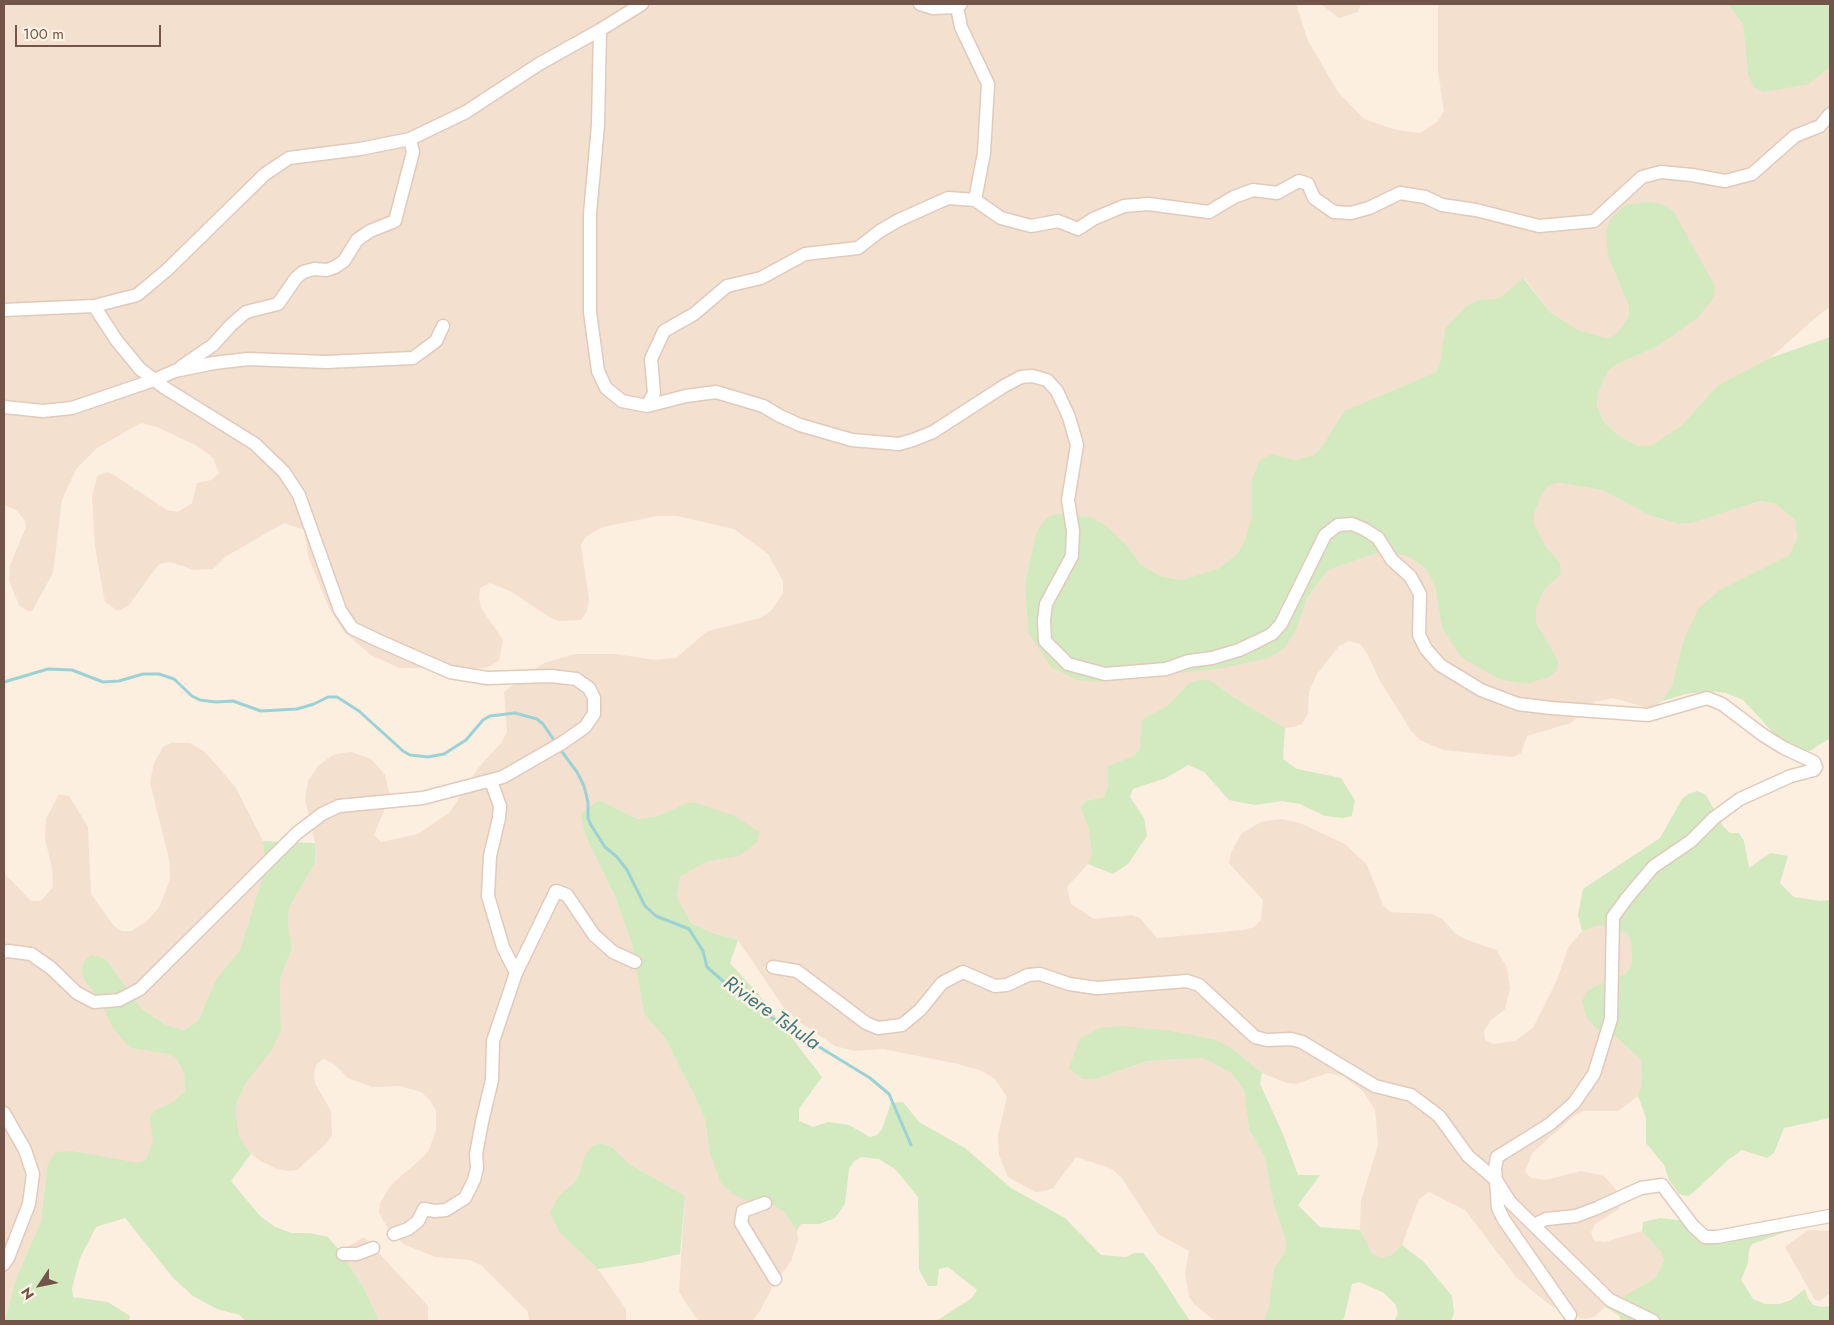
<!DOCTYPE html>
<html>
<head>
<meta charset="utf-8">
<style>
	body { margin:0 }
	#map { position:relative; width:1834px; height:1325px; overflow:hidden; background:#fcefe0; font-family:Jost,sans-serif }
	canvas { display:block }
	.frame { position:absolute; inset:0; border:5px solid #725448; pointer-events:none }
	.north { position:absolute; left:15px; top:1260px; width:50px; height:50px; -webkit-text-stroke:4px #fff3e6; paint-order:stroke; rotate:236deg; font-size:14px; font-weight:700; line-height:20px; text-align:center; color:#725448 }
	.north::after { content:''; display:block; margin:auto; width:18px; height:22px; background:#725448; clip-path:polygon(50% 0,100% 100%,50% 72%,0 100%) }
	.scale { position:absolute; left:15px; top:25px; width:146px; height:22px; box-sizing:border-box; border:2px solid #725448; border-top:0; padding-left:6px; font-size:15px; line-height:18px; white-space:nowrap; color:#725448; -webkit-text-stroke:4px #fff3e6; paint-order:stroke }
</style>
</head>
<body>
<div id="map">
<canvas width="1834" height="1325"></canvas>
<div class="frame"></div>
<div class="north">N</div>
<div class="scale">100 m</div>
</div>
<script>
const c = document.querySelector('canvas').getContext('2d');
c.lineJoin = 'round';
function fill(path, color) {
  c.fillStyle = color;
  c.fill(path, 'evenodd');
}
function shape(rows) {
  const path = new Path2D();
  for (const r of rows) {
    path.moveTo(r[0], r[1]);
    for (let i = 2; i < r.length; i += 2) path.lineTo(r[i], r[i + 1]);
  }
  return path;
}
function strokePath(path, color, width, dash) {
  c.strokeStyle = color;
  c.lineWidth = width;
  c.lineCap = dash ? 'butt' : 'round';
  c.setLineDash(dash || []);
  c.stroke(path);
}
function write(font, color, halo, rows, align = 'center') {
  c.font = font + ' Jost,sans-serif';
  c.lineWidth = 5;
  c.setLineDash([]);
  c.textBaseline = 'middle';
  c.strokeStyle = halo;
  c.fillStyle = color;
  for (const [text, x, y, turn = 0] of rows) {
    c.save();
    c.translate(x, y);
    c.rotate((+turn || 0) * Math.PI / 180);
    c.textAlign = isNaN(turn) ? turn : align;
    if (halo) c.strokeText(text, 0, 0);
    c.fillText(text, 0, 0);
    c.restore();
  }
}
fill(shape([
	[4,4,1296,4,1308,41,1338,92,1364,119,1397,130,1420,133,1438,121,1444,111,1438,71,1438,4,1728,4,1743,25,1748,75,1809,84,1830,67,1830,307,1820,314,1770,358,1718,385,1681,426,1666,437,1652,445,1638,446,1619,436,1604,422,1597,406,1598,393,1608,371,1617,364,1656,347,1608,256,1629,307,1628,318,1616,334,1607,338,1578,330,1550,312,1524,278,1500,298,1479,300,1445,328,1440,363,1436,372,1344,411,1321,448,1314,455,1295,460,1272,454,1252,479,1252,516,1244,542,1238,553,1219,568,1182,580,1160,576,1140,564,1129,548,1036,533,1025,584,1028,632,1297,628,1307,598,1328,570,1383,551,1409,557,1426,569,1435,587,1442,628,1558,660,1536,623,1536,609,1544,590,1561,574,1560,562,1547,548,1534,524,1534,514,1543,492,1550,485,1560,483,1602,490,1649,515,1679,524,1692,523,1760,501,1776,504,1795,520,1797,538,1789,555,1721,589,1684,639,1672,685,1662,701,1656,707,1644,707,1613,698,1594,702,1571,723,1527,736,1521,753,1513,757,1443,750,1420,740,1411,731,1379,679,1367,653,1360,644,1349,641,1339,646,1317,674,1309,692,1308,713,1302,724,1294,727,1285,728,1240,701,1210,680,1188,684,1168,705,1143,720,1140,749,1133,756,1108,766,1108,787,1104,797,1086,801,1080,808,1088,826,1092,854,1088,864,1067,887,1071,904,1094,919,1132,915,1140,918,1157,938,1244,930,1254,927,1261,920,1263,900,1229,863,1231,852,1242,833,1261,822,1281,819,1300,823,1345,844,1367,865,1383,905,1390,912,1432,914,1442,919,1456,934,1465,939,1496,950,1507,967,1510,988,1505,1009,1490,1021,1484,1031,1485,1040,1494,1044,1515,1041,1533,1028,1557,980,1568,948,1582,931,1601,925,1627,933,1631,942,1632,964,1626,973,1597,985,1597,1029,1616,1037,1641,1060,1642,1083,1638,1096,1618,1111,1584,1111,1575,1115,1532,1153,1525,1172,1531,1178,1546,1180,1581,1171,1604,1176,1617,1191,1619,1209,1595,1224,1591,1232,1594,1241,1605,1242,1642,1231,1661,1252,1664,1261,1655,1278,1605,1307,1594,1317,1585,1319,1564,1313,1546,1302,1516,1277,1465,1210,1429,1192,1419,1199,1402,1245,1392,1255,1381,1259,1372,1253,1360,1230,1361,1201,1378,1145,1375,1110,1363,1091,1343,1076,1328,1073,1296,1084,1287,1083,1262,1073,1233,1049,1172,1031,1096,1079,1147,1061,1203,1058,1231,1073,1244,1090,1249,1129,1265,1158,1273,1202,1286,1241,1285,1252,1274,1268,1269,1305,1264,1321,1215,1321,1195,1305,1189,1297,1185,1273,1189,1251,1158,1234,1122,1178,1112,1169,1076,1157,1053,1188,1045,1191,1035,1192,1008,1177,999,1155,998,1135,1007,1097,995,1079,982,1071,958,1064,883,1049,855,1051,835,1046,801,1023,784,1008,738,940,710,932,691,923,677,897,680,877,706,862,739,856,686,803,658,816,638,819,599,800,582,814,585,835,614,894,632,944,644,1014,665,1038,699,1105,705,1120,710,1153,748,1201,773,1205,785,1213,797,1231,798,1240,791,1261,774,1284,760,1311,752,1321,698,1321,679,1292,685,1196,628,1163,612,1147,601,1143,592,1146,585,1155,579,1175,574,1183,559,1195,560,1233,598,1269,626,1309,626,1321,529,1321,528,1312,482,1266,470,1260,435,1257,426,1253,405,1245,390,1232,379,1213,380,1203,391,1185,422,1158,429,1150,436,1130,436,1111,430,1100,421,1092,399,1086,372,1087,348,1078,334,1064,323,1059,316,1065,314,1074,315,1083,331,1111,332,1135,327,1143,297,1170,287,1171,277,1169,259,1160,251,1154,239,1136,236,1113,237,1102,246,1083,281,1031,280,979,292,948,288,925,289,908,315,863,315,843,305,799,308,781,318,766,333,755,342,753,352,752,371,759,385,775,390,796,374,835,381,842,418,834,450,812,479,767,501,743,507,732,504,692,520,679,544,663,575,654,616,654,655,660,676,658,708,631,760,618,771,611,783,593,783,581,768,554,734,529,677,516,657,516,603,527,585,537,581,545,589,599,587,611,581,620,559,621,549,617,510,591,490,583,480,588,479,598,481,608,503,640,499,661,486,668,399,668,371,655,344,632,329,608,309,559,304,530,284,523,225,557,213,569,194,570,170,562,159,564,128,606,118,611,105,602,95,547,92,497,97,476,107,472,114,475,167,510,178,512,192,503,197,483,211,480,219,473,213,458,197,446,157,427,141,423,97,448,76,469,62,500,53,573,32,611,27,611,19,605,9,581,10,565,26,527,25,521,16,510,4,505],
	[1321,4,1361,4,1358,12,1339,18],
	[171,743,190,743,206,753,236,788,263,841,265,869,240,950,216,979,198,1021,184,1030,166,1025,142,1009,108,962,101,957,101,1003,130,1048,168,1054,176,1058,184,1073,185,1091,171,1103,155,1110,150,1118,154,1142,146,1159,138,1164,73,1151,47,1167,41,1221,16,1279,4,1320,4,873,31,901,41,901,53,887,52,868,45,838,46,819,59,794,69,796,88,827,91,894,114,926,122,931,131,931,146,922,160,906,170,879,169,859,150,782,154,763,163,747],
	[1808,1230,1830,1231,1830,1293,1820,1301,1815,1300,1785,1247],
	[364,1237,428,1306,428,1321,379,1321,365,1290,340,1251]
]), '#f3e0cf');
fill(shape([
	[1728,4,1830,4,1830,67,1809,84,1763,92,1754,87,1748,75,1743,25],
	[1648,202,1662,204,1673,211,1715,286,1714,297,1697,318,1656,347,1617,364,1608,371,1598,393,1597,406,1604,422,1619,436,1638,446,1652,445,1681,426,1718,385,1770,358,1830,337,1830,738,1810,751,1792,748,1778,738,1743,700,1726,693,1709,691,1686,694,1662,701,1672,685,1684,639,1699,608,1721,589,1789,555,1797,538,1795,520,1776,504,1760,501,1692,523,1679,524,1649,515,1602,490,1560,483,1550,485,1543,492,1534,514,1534,524,1547,548,1560,562,1561,574,1544,590,1536,609,1536,623,1558,660,1557,670,1549,677,1526,684,1499,679,1461,657,1442,628,1435,587,1426,569,1409,557,1383,551,1328,570,1307,598,1297,628,1285,647,1268,658,1223,668,1097,682,1077,680,1051,667,1028,632,1025,584,1036,533,1047,517,1057,514,1090,517,1105,525,1129,548,1140,564,1160,576,1182,580,1219,568,1238,553,1244,542,1252,516,1252,479,1260,460,1272,454,1295,460,1314,455,1321,448,1344,411,1436,372,1440,363,1445,328,1467,306,1479,300,1500,298,1523,278,1550,312,1578,330,1607,338,1616,334,1628,318,1629,307,1608,256,1606,231,1611,218,1625,205],
	[1199,680,1210,680,1240,701,1285,728,1283,759,1297,769,1341,778,1355,800,1352,816,1343,818,1325,816,1300,804,1282,801,1255,805,1229,800,1204,772,1188,765,1166,778,1133,789,1130,797,1144,818,1147,836,1128,864,1113,874,1088,864,1092,854,1088,826,1080,808,1086,801,1104,797,1108,787,1108,766,1133,756,1140,749,1142,720,1168,705,1188,684],
	[1697,791,1706,795,1723,826,1730,833,1739,833,1744,841,1749,868,1770,853,1788,856,1780,883,1794,897,1820,901,1830,900,1830,1118,1784,1128,1774,1153,1767,1158,1742,1150,1728,1160,1695,1191,1688,1196,1679,1194,1669,1180,1664,1165,1646,1143,1646,1118,1638,1096,1642,1083,1641,1060,1616,1037,1597,1029,1587,1018,1582,1001,1587,992,1597,985,1626,973,1632,964,1631,942,1627,933,1601,925,1582,931,1578,915,1583,889,1660,838,1682,799,1688,794],
	[599,800,638,819,658,816,686,803,696,803,735,816,759,832,757,842,739,856,706,862,680,877,677,897,691,923,710,932,738,940,730,963,759,995,822,1077,799,1109,799,1121,813,1127,828,1122,849,1125,870,1137,877,1135,882,1129,891,1103,903,1102,919,1122,965,1148,1011,1188,1065,1218,1101,1255,1126,1257,1134,1253,1143,1253,1154,1266,1190,1321,936,1321,972,1298,977,1290,948,1267,939,1269,937,1286,928,1286,919,1270,918,1197,895,1169,879,1159,861,1157,854,1161,849,1169,845,1204,835,1218,819,1224,801,1224,797,1231,785,1213,773,1205,748,1201,734,1195,721,1183,710,1153,705,1120,699,1105,665,1038,644,1014,632,944,614,894,585,835,581,814],
	[263,841,315,843,315,863,289,908,288,925,292,948,280,979,281,1031,272,1049,246,1083,237,1102,236,1113,239,1136,251,1154,231,1181,260,1216,275,1227,292,1233,310,1233,328,1237,340,1251,365,1290,379,1321,245,1321,240,1315,217,1309,193,1296,174,1279,125,1218,96,1227,80,1258,72,1288,73,1297,108,1302,130,1316,129,1321,4,1321,16,1279,41,1221,47,1167,55,1152,73,1151,138,1163,146,1159,153,1142,150,1117,155,1110,171,1103,185,1091,184,1073,176,1058,168,1054,130,1048,113,1028,101,1003,84,979,82,970,84,961,91,955,101,957,108,962,142,1009,166,1025,184,1030,198,1021,216,979,240,950,265,869],
	[1121,1026,1172,1031,1216,1040,1233,1049,1262,1073,1260,1084,1283,1134,1298,1175,1320,1175,1298,1205,1320,1227,1360,1230,1372,1253,1381,1258,1392,1255,1402,1245,1423,1261,1452,1296,1454,1313,1451,1321,1394,1321,1398,1314,1396,1305,1384,1293,1360,1282,1352,1284,1344,1319,1340,1321,1264,1321,1269,1305,1274,1268,1285,1252,1286,1241,1273,1202,1265,1158,1249,1129,1244,1090,1231,1073,1203,1058,1147,1061,1096,1079,1083,1079,1069,1068,1080,1039,1099,1028],
	[601,1143,612,1147,628,1163,685,1196,680,1254,640,1263,598,1269,560,1233,550,1213,559,1195,574,1183,579,1175,585,1155,592,1146],
	[1686,1216,1712,1241,1720,1244,1737,1240,1767,1223,1791,1216,1794,1229,1752,1244,1749,1250,1748,1263,1741,1280,1753,1299,1765,1304,1779,1304,1791,1300,1805,1289,1808,1298,1813,1305,1822,1307,1830,1306,1830,1321,1621,1321,1619,1315,1605,1307,1655,1278,1664,1261,1661,1252,1642,1231,1643,1222,1660,1218,1678,1220]
]), '#d3e9bf');
strokePath(shape([
	[4,682,48,669,72,670,103,682,119,681,143,674,159,674,174,679,192,696,200,700,216,702,233,701,261,711,297,709,314,704,328,697,337,697,359,711,403,751,410,755,428,757,444,754,466,740,483,720,490,716,515,713,537,719,543,724,556,743],
	[560,749,577,772,584,786,588,802,588,818,591,825,605,847,617,857,627,870,645,906,656,916,689,929,703,951,707,967,749,1004,870,1078,889,1094,911,1145]
]), '#9cd2d6', 3);
const minor = shape([
	[920,4,933,8,957,7,961,4],
	[600,30,598,125,590,214,590,312,598,371,606,388,622,401,647,406,686,396,716,392,763,406,780,416,800,425,852,440,899,444,913,440,933,432,1004,386,1021,377,1032,376,1047,380,1057,391,1069,417,1077,445,1068,500,1073,531,1072,556,1046,604,1044,620,1045,641,1068,664,1105,674,1166,669,1189,661,1212,658,1239,650,1256,642,1272,634,1281,624,1325,535,1338,525,1352,524,1364,529,1378,538,1392,560,1410,576,1420,594,1419,635,1426,649,1440,665,1481,690,1518,704,1551,708,1648,715,1707,698,1722,704,1763,735,1784,748,1814,762,1816,767,1814,770,1791,776,1740,799,1714,818,1691,841,1653,867,1627,898,1613,917,1611,1019,1594,1074,1574,1103,1550,1124,1497,1157,1495,1169,1496,1180,1510,1202,1610,1300,1653,1321],
	[975,200,1001,218,1031,226,1058,221,1078,229,1093,219,1124,206,1148,204,1209,212,1234,197,1253,190,1277,193,1299,181,1308,184,1314,198,1334,212,1351,213,1369,208,1400,193,1425,197,1442,205,1476,210,1539,226,1594,221,1642,177,1661,172,1692,175,1725,181,1752,174,1795,136,1820,126,1830,114],
	[4,310,94,306,137,295,167,270,265,174,289,158,360,149,410,139,466,112,539,64,600,30,642,4],
	[181,367,213,345,231,325,246,312,278,304,296,278,303,272,314,269,327,270,335,267,344,261,357,240,370,231,395,221,413,152,410,139],
	[647,406,654,393,651,359,664,331,694,314,727,286,761,278,805,254,858,248,880,231,899,220,948,198,975,200,984,153,988,84,961,27,957,7],
	[4,407,43,411,72,408,154,380,175,371,214,363,248,359,326,362,413,358,436,341,443,326],
	[4,952,8,951,31,954,51,968,77,993,94,1002,119,1000,140,989,297,833,322,814,339,806,423,798,503,777,562,743,585,727,594,714,594,698,589,688,576,679,551,676,487,678,450,672,377,640,352,628,340,610,299,495,284,472,255,444,165,388,140,369,117,341,94,306],
	[773,967,797,971,866,1023,878,1028,902,1025,920,1010,942,983,963,972,995,986,1007,985,1028,975,1040,974,1069,984,1097,988,1187,981,1199,985,1255,1037,1267,1040,1291,1039,1302,1042,1375,1086,1411,1095,1439,1116,1468,1156,1496,1180,1498,1208,1504,1220,1570,1315],
	[516,973,556,891,567,895,594,935,613,952,635,962],
	[4,1113,25,1150,33,1174,29,1204,8,1258,4,1264],
	[765,1203,743,1211,741,1223,775,1279],
	[1534,1225,1546,1219,1576,1216,1597,1208,1641,1188,1662,1185,1693,1226,1705,1237,1717,1237,1830,1216],
	[394,1234,408,1229,418,1221,424,1209,435,1211,446,1210,465,1198,474,1180,477,1168,476,1154,482,1122,492,1080,493,1041,516,973,503,947,488,896,490,856,499,818,500,806,491,781],
	[343,1254,357,1254,373,1248]
]);
strokePath(minor, '#e0cabc', 15);
strokePath(minor, '#fff', 12);
write('italic 20px', '#3f797f', '#fff3e6', [
	["Riviere Tshula",771,1014,35]
]);
</script>
</body>
</html>
